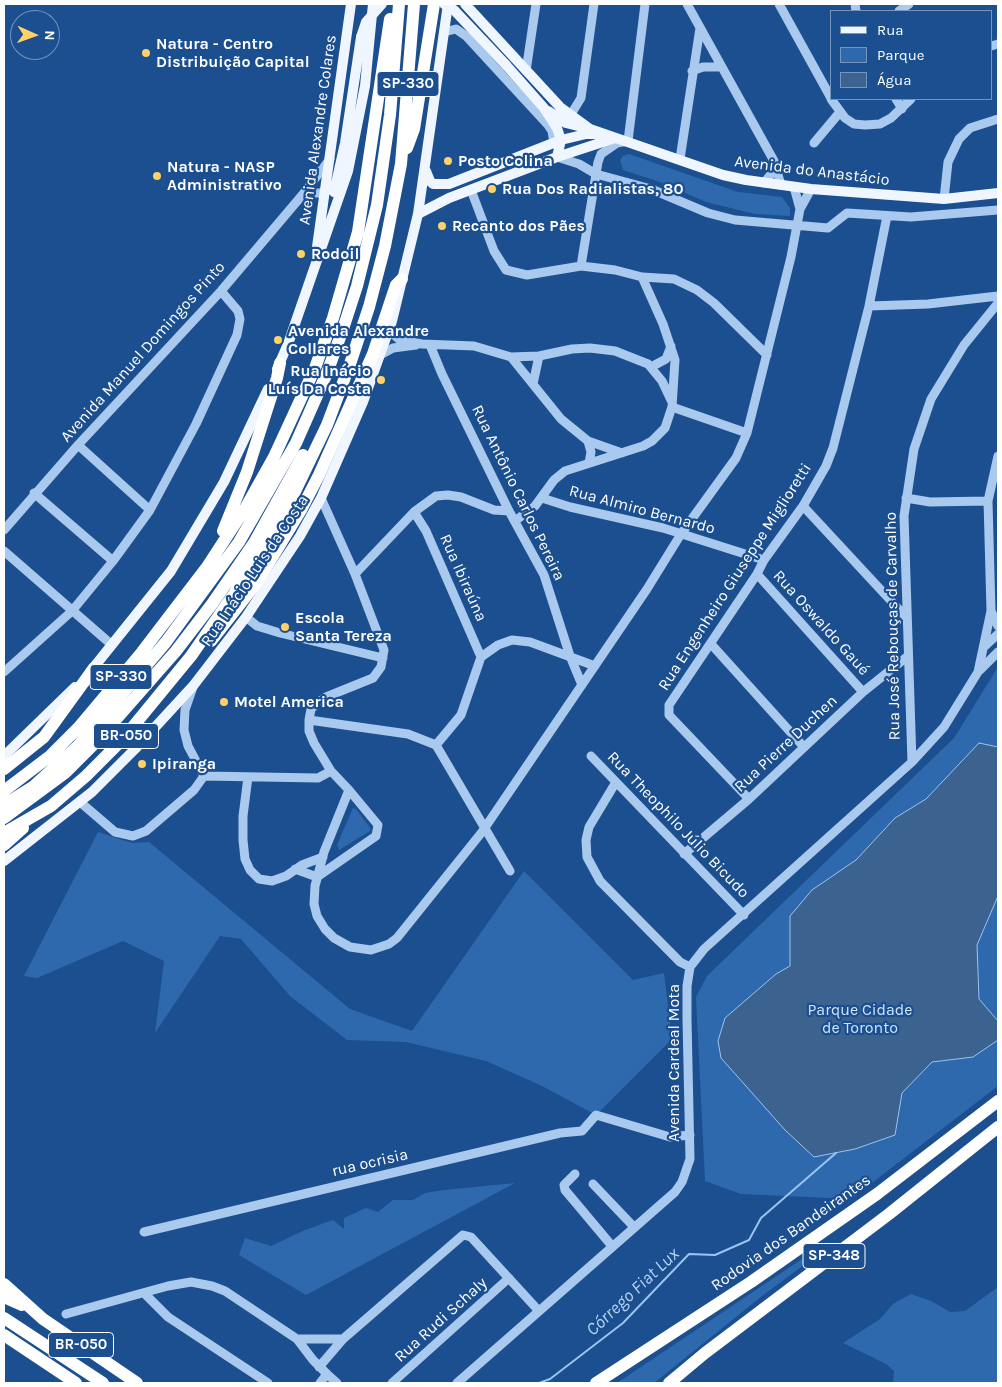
<!DOCTYPE html>
<html>
<head>
<meta charset="utf-8">
<style>
	body { margin:0 }
	#map { position:relative; width:1002px; height:1387px; overflow:hidden; background:#1b4f8f; font-family:Karla,sans-serif }
	canvas { display:block }
	.frame { position:absolute; inset:0; border:5px solid #fff; pointer-events:none }
	.legend { position:absolute; left:830px; top:10px; width:162px; height:90px; box-sizing:border-box; background:#1b4f8f; border:1px solid #7695bc; margin:0; padding:6px 9px; list-style:none; font-size:15px; color:#fff }
	.legend li { display:flex; align-items:center; gap:10px; height:25px }
	.legend b { width:25px; border:1px solid #7695bc }
	.north { position:absolute; left:10px; top:10px; width:50px; height:50px; box-sizing:border-box; background:#1b4f8f; border:1px solid #7695bc; border-radius:50%; rotate:92deg; font-size:14px; font-weight:700; line-height:20px; text-align:center; color:#fff }
	.north::after { content:''; display:block; margin:auto; width:18px; height:22px; background:#ffd166; clip-path:polygon(50% 0,100% 100%,50% 72%,0 100%) }
</style>
</head>
<body>
<div id="map">
<canvas width="1002" height="1387"></canvas>
<div class="frame"></div>
<ul class="legend">
<li><b style="height:6px;background:#f0f6ff"></b>Rua</li>
<li><b style="height:14px;background:#2e69ad"></b>Parque</li>
<li><b style="height:14px;background:#3c6290"></b>Água</li>
</ul>
<div class="north">N</div>
</div>
<script>
const c = document.querySelector('canvas').getContext('2d');
c.lineJoin = 'round';
function fill(path, color) {
  c.fillStyle = color;
  c.fill(path, 'evenodd');
}
function shape(rows) {
  const path = new Path2D();
  for (const r of rows) {
    path.moveTo(r[0], r[1]);
    for (let i = 2; i < r.length; i += 2) path.lineTo(r[i], r[i + 1]);
  }
  return path;
}
function strokePath(path, color, width, dash) {
  c.strokeStyle = color;
  c.lineWidth = width;
  c.lineCap = dash ? 'butt' : 'round';
  c.setLineDash(dash || []);
  c.stroke(path);
}
function write(font, color, halo, rows, align = 'center') {
  c.font = font + ' Karla,sans-serif';
  c.lineWidth = 4.5;
  c.setLineDash([]);
  c.textBaseline = 'middle';
  c.strokeStyle = halo;
  c.fillStyle = color;
  for (const [text, x, y, turn = 0] of rows) {
    c.save();
    c.translate(x, y);
    c.rotate((+turn || 0) * Math.PI / 180);
    c.textAlign = isNaN(turn) ? turn : align;
    if (halo) c.strokeText(text, 0, 0);
    c.fillText(text, 0, 0);
    c.restore();
  }
}
fill(shape([
	[629,154,738,192,782,197,790,208,790,216,755,214,706,202,660,182,623,170,620,160,623,156],
	[998,667,998,1086,851,1199,741,1194,705,1181,696,997,707,976,954,738],
	[353,808,356,809,370,828,370,831,339,850,337,845],
	[98,832,132,843,149,842,350,1009,412,1031,524,871,633,980,664,973,672,1039,596,1115,542,1086,486,1061,406,1042,347,1040,290,996,241,939,220,936,155,1033,164,961,123,941,37,978,24,976],
	[515,1183,306,1295,239,1255,245,1238,271,1246,305,1230,333,1220,344,1229,344,1218,366,1208,378,1212,393,1200,413,1200,425,1193,444,1190],
	[820,1247,823,1251,762,1296,654,1383,617,1383],
	[998,1287,998,1383,893,1383,894,1371,886,1364,843,1343,880,1319,893,1304,911,1294,931,1301,950,1312,965,1311]
]), '#2e69ad');
const water = shape([
	[979,743,998,747,998,896,977,945,979,999,998,1021,998,1040,973,1057,932,1062,902,1093,895,1135,855,1149,814,1157,785,1130,721,1058,718,1041,725,1018,776,974,790,966,790,916,812,890,856,860,895,818,926,799,979,743]
]);
fill(water, '#3c6290');
strokePath(water, '#9cc4f0', 1);
strokePath(shape([
	[539,1383,550,1379,623,1323,689,1254,715,1255,749,1240,761,1218,836,1153]
]), '#9cc4f0', 2);
strokePath(shape([
	[687,4,774,161,781,185],
	[779,4,831,98],
	[855,4,856,11],
	[899,11,909,4],
	[444,32,456,29,466,36,548,125,552,131,554,143],
	[991,46,998,44],
	[526,71,536,4],
	[692,71,703,67,722,67],
	[831,99,845,118,854,124,865,125,880,124,891,118,911,99],
	[896,99,902,109],
	[570,116,581,98,594,4],
	[814,143,840,112],
	[557,157,579,164,596,174,651,189,708,213,735,220,828,228,847,213,911,217,998,210],
	[680,159,700,28],
	[764,183,771,174,775,163],
	[794,187,800,209],
	[471,190,494,251,506,270,527,275,581,266,615,270,642,277,674,279,697,290,714,303,767,355],
	[304,193,325,193],
	[944,199,948,162,959,139,970,128,998,119],
	[581,266,598,162,601,154,617,143,628,141,645,4],
	[869,306,928,304,998,296],
	[391,323,393,334,400,340,422,344,474,346,511,357,561,419,588,441,622,453],
	[430,345,442,374,509,511,544,575,570,656,582,685],
	[380,355,393,348,416,345],
	[511,357,539,356,572,349,590,348,615,351,648,364,662,381,671,400],
	[651,367,666,359,671,346],
	[533,384,539,356],
	[672,407,747,433],
	[588,441,591,452,589,463],
	[78,445,150,510],
	[34,493,113,561],
	[321,498,355,574,384,650,381,667,373,678,326,697,317,703,311,709,309,720,309,731,314,743,331,771,349,790,324,852,315,886,314,904,317,916,325,929,334,938,350,947,371,950,389,944,397,938,482,832,647,589,681,534,736,458,747,433,791,257,800,209,811,189],
	[542,498,570,507,663,528,764,560],
	[906,498,930,502,988,501],
	[803,506,906,617],
	[414,512,426,531,481,657],
	[515,521,535,506,554,480,565,471,643,446,652,441,665,428,672,407,675,360,663,324,642,277],
	[4,530,78,445,221,291,304,193,330,159],
	[4,551,112,645],
	[355,574,414,512,436,496,448,495,461,497,494,510,509,511],
	[757,574,863,692],
	[991,611,998,626],
	[246,617,257,626,280,633,383,658],
	[711,644,803,746],
	[985,646,998,634],
	[980,670,998,652],
	[4,672,72,611,113,561,150,510,196,424,237,335,240,319,238,311,221,291],
	[309,720,408,734,436,745,510,871],
	[436,745,461,715,481,657,498,645,512,640,530,642,595,666],
	[591,756,744,915],
	[912,762,904,516,914,449,931,399,964,345,998,303],
	[204,776,318,778,331,771],
	[248,777,243,816,243,840,245,859,250,870,259,879,272,881,286,876,302,865,323,857],
	[616,782,589,827,586,840,587,857,600,881,680,962,690,967],
	[749,799,669,715,669,705,757,574,764,560,803,506,826,466,833,448,869,306,887,216],
	[80,802,115,832,133,836,146,831,194,790,204,776,188,746,184,730,185,710,193,687],
	[684,854,749,799,863,692,908,656],
	[295,869,317,877,376,836,378,825,349,790],
	[575,1174,564,1185,565,1190,612,1246],
	[593,1184,634,1227],
	[144,1232,560,1133,582,1131,596,1115,670,1137,690,1135],
	[145,1294,168,1317,268,1383],
	[66,1314,168,1286,191,1282,212,1286,225,1291,297,1339,313,1360,327,1374,320,1383],
	[297,1339,343,1339],
	[319,1367,343,1339,463,1235,471,1237,538,1310],
	[327,1374,337,1383],
	[392,1383,509,1278],
	[457,1383,675,1192,682,1182,690,1159,687,1019,687,986,690,967,704,949,912,762,944,727,978,672,991,611,988,501,998,456]
]), '#a9c9ee', 9);
strokePath(shape([
	[465,4,560,107,590,129,723,175,746,180,811,189,944,199,998,193],
	[506,65,544,108,557,128,561,140,557,157],
	[548,111,566,123,582,127],
	[426,171,430,181,433,184,449,184,561,140,586,134,599,134],
	[334,192,345,143,361,37],
	[418,214,449,198,557,157,615,138],
	[317,247,351,4],
	[277,369,288,344,348,171,365,86,373,4],
	[90,672,171,571,224,482,268,389],
	[4,756,75,687],
	[4,861,92,792,135,749,193,686,246,617,300,536,321,498,363,402,392,321,418,214,448,4]
]), '#f0f6ff', 10);
strokePath(shape([
	[407,148,414,129,434,4],
	[223,531,247,472,277,378,280,363],
	[211,641,258,581,301,510,319,475,373,354,396,285,402,279],
	[4,769,44,737,94,668],
	[4,791,50,756,78,728,142,652,207,567,246,507,274,457,315,368,333,318,358,232,390,19],
	[4,805,34,786,78,746,166,642,239,542,296,443,327,373,343,329,357,286,377,205,390,115,399,4],
	[4,818,65,773,96,742,176,651,212,604,254,543,303,455],
	[4,833,51,806,86,776,122,740,191,656,234,594,289,504,327,425,350,364,369,307,385,246,401,164,414,4],
	[4,845,23,828],
	[4,1284,43,1319,137,1383],
	[4,1297,22,1305],
	[4,1318,103,1383],
	[4,1335,76,1383],
	[596,1383,751,1282,877,1194,998,1101],
	[669,1383,705,1353,889,1214,998,1127]
]), '#fff', 12);
strokePath(shape([
	[444,4,454,10,506,65],
	[361,37,366,22,382,4]
]), '#f0f6ff', 10);
for (const [x, y, r, color] of [
	[146,53,5,"#ffd166"],
	[448,161,5,"#ffd166"],
	[157,176,5,"#ffd166"],
	[492,189,5,"#ffd166"],
	[442,226,5,"#ffd166"],
	[301,254,5,"#ffd166"],
	[278,340,5,"#ffd166"],
	[381,380,5,"#ffd166"],
	[285,627,5,"#ffd166"],
	[224,702,5,"#ffd166"],
	[142,764,5,"#ffd166"]
]) {
  const dot = new Path2D();
  dot.arc(x, y, r, 0, 2 * Math.PI);
  c.fillStyle = color;
  c.fill(dot);
  strokePath(dot, '#1b4f8f', 2);
}
for (const [x, y, w] of [
	[408,84,62],
	[121,677,62],
	[126,736,65],
	[834,1256,62],
	[81,1345,65]
]) {
  const box = new Path2D();
  box.roundRect(x - w / 2, y - 12.5, w, 25, 4);
  c.fillStyle = '#1b4f8f';
  c.fill(box);
  strokePath(box, '#fff', 1);
}
write('bold 15px', '#fff', null, [
	["SP-330",408,84],
	["SP-330",121,677],
	["BR-050",126,736],
	["SP-348",834,1256],
	["BR-050",81,1345]
]);
write('bold 16px', '#fff', '#1b4f8f', [
	["Natura - Centro",156,44],
	["Distribuição Capital",156,62],
	["Posto Colina",458,161],
	["Natura - NASP",167,167],
	["Administrativo",167,185],
	["Rua Dos Radialistas, 80",502,189],
	["Recanto dos Pães",452,226],
	["Rodoil",311,254],
	["Avenida Alexandre",288,331],
	["Collares",288,349],
	["Rua Inácio",371,371,"right"],
	["Luís Da Costa",371,389,"right"],
	["Escola",295,618],
	["Santa Tereza",295,636],
	["Motel America",234,702],
	["Ipiranga",152,764]
], 'left');
write('16px', '#fff', '#1b4f8f', [
	["Avenida Alexandre Colares",318,130,-82],
	["Avenida do Anastácio",812,171,7],
	["Avenida Manuel Domingos Pinto",143,352,-48],
	["Rua Antônio Carlos Pereira",518,493,64],
	["Rua Almiro Bernardo",642,510,15],
	["Rua Inácio Luis da Costa",255,571,-56],
	["Rua Engenheiro Giuseppe Miglioretti",735,577,-57],
	["Rua Ibiraúna",463,578,66],
	["Rua Oswaldo Gaué",821,623,48],
	["Rua José Rebouças de Carvalho",893,626,-91],
	["Rua Pierre Duchen",786,744,-43],
	["Rua Theophilo Júlio Bicudo",678,825,46],
	["Avenida Cardeal Mota",674,1063,-90],
	["rua ocrisia",370,1163,-13],
	["Rodovia dos Bandeirantes",791,1233,-35],
	["Rua Rudi Schaly",441,1320,-42]
]);
write('16px', '#cfe3fa', '#1b4f8f', [
	["Parque Cidade",860,1010],
	["de Toronto",860,1028]
]);
write('italic 18px', '#b5d3f5', '#1b4f8f', [
	["Córrego Fiat Lux",633,1292,-43]
]);
</script>
</body>
</html>
